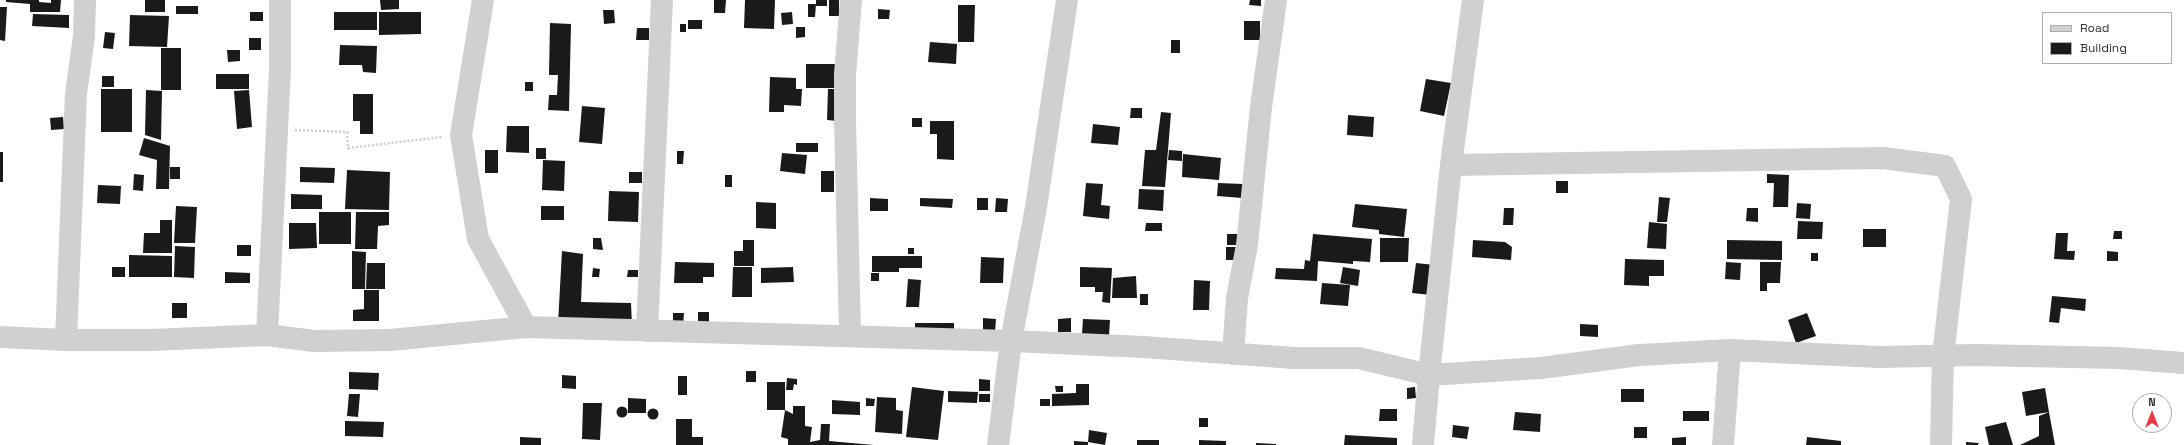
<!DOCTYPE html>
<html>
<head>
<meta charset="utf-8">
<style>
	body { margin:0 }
	#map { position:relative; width:2184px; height:445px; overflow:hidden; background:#fff; font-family:"Space Grotesk",sans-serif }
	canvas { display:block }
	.legend { position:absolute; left:2042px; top:12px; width:130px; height:52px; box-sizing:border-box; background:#fff; border:1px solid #adadad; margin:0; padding:5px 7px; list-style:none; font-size:12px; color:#333 }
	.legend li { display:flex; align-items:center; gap:8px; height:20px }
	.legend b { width:20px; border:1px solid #adadad }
	.north { position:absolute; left:2132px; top:393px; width:40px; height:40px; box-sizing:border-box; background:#fff; border:1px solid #adadad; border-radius:50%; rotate:0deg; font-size:11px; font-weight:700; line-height:16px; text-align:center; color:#333 }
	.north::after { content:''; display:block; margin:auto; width:14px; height:18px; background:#e63946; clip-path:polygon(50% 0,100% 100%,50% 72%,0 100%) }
</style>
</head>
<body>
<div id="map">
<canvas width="2184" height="445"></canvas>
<ul class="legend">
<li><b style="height:5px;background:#d0d0d0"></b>Road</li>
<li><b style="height:11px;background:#1a1a1a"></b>Building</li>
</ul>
<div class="north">N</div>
</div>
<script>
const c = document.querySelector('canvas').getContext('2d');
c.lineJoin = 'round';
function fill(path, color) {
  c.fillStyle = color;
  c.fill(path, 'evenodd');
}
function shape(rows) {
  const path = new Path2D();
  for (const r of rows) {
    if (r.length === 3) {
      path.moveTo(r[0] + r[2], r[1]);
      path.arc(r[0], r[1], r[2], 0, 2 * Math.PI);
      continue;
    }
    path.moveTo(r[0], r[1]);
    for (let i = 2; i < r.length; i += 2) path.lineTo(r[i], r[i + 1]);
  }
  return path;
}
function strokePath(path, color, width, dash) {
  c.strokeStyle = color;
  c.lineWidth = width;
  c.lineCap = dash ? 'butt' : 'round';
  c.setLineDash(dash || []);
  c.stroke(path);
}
fill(shape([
	[6,0,39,0,39,2,51,3,51,0,61,0,60,12,30,12,30,4,6,2],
	[145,0,165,0,165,12,145,12],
	[380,0,399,0,399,9,381,10],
	[714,0,726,0,725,13,714,13],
	[745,0,775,0,774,29,744,28],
	[816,0,827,0,827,6,816,6],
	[829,0,839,0,839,16,829,16],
	[1250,0,1261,0,1261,6,1249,5],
	[808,4,816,4,815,17,808,17],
	[958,5,975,5,974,42,958,42],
	[176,6,198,6,198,14,176,14],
	[0,7,7,7,5,41,0,40],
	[878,9,890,10,889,19,878,19],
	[603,10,614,10,615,23,604,24],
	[250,12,263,12,263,21,250,21],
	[334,12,377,12,377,30,334,30],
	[379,12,421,12,421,34,379,35],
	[792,12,793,24,782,25,781,13],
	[33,14,69,15,69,28,32,26],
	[130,15,169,16,167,47,129,46],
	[688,20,702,20,702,29,688,29],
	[1244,21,1260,21,1260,40,1244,40],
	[550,23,571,24,569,111,548,110,549,95,557,95,558,75,549,75],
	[680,24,686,24,686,32,680,32],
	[796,27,805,27,805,37,796,38],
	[637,28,649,28,649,40,636,40],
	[105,32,115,33,113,49,103,48],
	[249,38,261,38,261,50,249,50],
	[1171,40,1180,40,1180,53,1171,53],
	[930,42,957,44,956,64,928,62],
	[340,45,377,46,376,73,363,72,362,65,339,65],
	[161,48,181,48,181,90,161,90],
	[227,50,240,50,240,61,228,62],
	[806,64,838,64,838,88,806,88],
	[216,74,249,74,249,89,216,89],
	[102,76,114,76,114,87,102,87],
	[770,77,796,78,796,89,802,89,801,106,784,105,784,112,769,112],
	[1426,79,1451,83,1444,116,1420,111],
	[525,82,533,82,533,91,525,91],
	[101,89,132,89,132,132,101,132],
	[828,89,838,89,837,121,827,120],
	[146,90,162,91,161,140,145,135],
	[249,90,252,127,237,129,234,91],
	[353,94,373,94,373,134,360,134,360,121,353,121],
	[582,106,605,108,602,144,579,142],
	[1131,108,1142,108,1142,118,1130,118],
	[1161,112,1171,113,1165,187,1142,186,1145,150,1156,150],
	[1348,115,1374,117,1373,137,1347,135],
	[63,117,64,129,51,130,50,118],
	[912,118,922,118,922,127,912,127],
	[930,121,954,121,954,160,937,159,937,134,930,134],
	[1093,124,1120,127,1118,145,1091,143],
	[507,126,529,126,529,153,506,152],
	[144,138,170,146,169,189,156,189,157,160,139,155],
	[796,143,818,143,818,152,796,152],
	[536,148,546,148,546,159,536,159],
	[485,150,498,150,498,173,485,173],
	[1169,150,1182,151,1182,161,1168,160],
	[677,151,684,151,683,164,677,164],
	[0,152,3,152,3,182,0,182],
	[782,153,807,155,805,174,780,171],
	[1183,154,1221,158,1219,180,1182,177],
	[543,160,565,161,564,191,542,190],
	[170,167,180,167,180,179,170,179],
	[300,167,335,168,334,183,300,182],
	[347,170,390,172,389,210,345,209],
	[821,171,834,171,834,192,821,192],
	[629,172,642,172,642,183,629,183],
	[134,174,144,175,143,191,133,190],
	[1767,174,1789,175,1788,207,1773,207,1774,183,1767,183],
	[725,175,732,175,732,187,725,187],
	[1556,181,1568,181,1568,193,1556,193],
	[1086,183,1103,184,1101,205,1110,206,1109,219,1083,216],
	[1218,183,1243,184,1242,198,1217,196],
	[98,185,121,186,120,204,97,203],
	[1139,189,1164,190,1163,211,1138,209],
	[609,191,639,192,638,222,608,221],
	[291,194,322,195,322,209,291,209],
	[1659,197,1670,198,1667,222,1657,222],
	[870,198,888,199,888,211,870,211],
	[920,198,953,199,952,208,920,206],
	[977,198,988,198,988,210,977,210],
	[996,198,1008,199,1007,212,995,212],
	[756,202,776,203,776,229,756,228],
	[1797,203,1811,204,1810,219,1796,218],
	[1355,204,1407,209,1404,237,1379,234,1379,230,1352,227],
	[176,206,197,207,195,243,174,243],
	[541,206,564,206,564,220,541,220],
	[1504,208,1514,208,1513,225,1503,225],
	[1747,208,1758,208,1758,222,1746,221],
	[319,212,351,212,351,244,319,244],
	[356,212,389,212,389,225,378,226,377,249,355,249],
	[160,220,172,220,172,253,143,253,144,233,160,233],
	[1798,221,1823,222,1822,239,1797,239],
	[1649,222,1667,224,1666,249,1647,248],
	[289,223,316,223,317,248,289,249],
	[1146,223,1162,223,1162,231,1145,231],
	[1863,229,1886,229,1886,247,1863,247],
	[2114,231,2122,231,2122,239,2113,239],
	[2056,233,2068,233,2067,251,2075,251,2074,260,2054,259],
	[1227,234,1240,234,1240,245,1227,245],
	[1313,234,1372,239,1370,262,1353,261,1353,264,1318,261,1317,281,1275,279,1276,268,1304,269,1305,260,1310,261],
	[593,238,601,238,603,250,593,249],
	[1380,238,1409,238,1408,262,1380,262],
	[743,240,754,240,754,266,734,266,734,251,743,251],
	[1473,240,1505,242,1512,247,1511,260,1472,257],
	[1727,240,1782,241,1782,260,1727,259],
	[237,245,251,245,251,256,237,256],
	[175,246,195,247,194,278,174,277],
	[1226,247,1239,247,1239,260,1226,260],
	[908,248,914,248,914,254,908,254],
	[352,251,366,252,365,289,352,289],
	[562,251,583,254,581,302,631,303,632,326,558,324],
	[2107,251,2118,252,2118,261,2107,261],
	[1811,253,1818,253,1818,261,1811,261],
	[129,255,172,256,172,277,129,277],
	[872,256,922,256,922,268,899,268,899,272,872,272],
	[981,257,1004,258,1003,283,980,283],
	[1625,259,1664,260,1664,276,1649,276,1649,286,1624,285],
	[675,262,714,263,714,277,703,277,703,283,674,283],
	[1726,262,1741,263,1740,280,1725,279],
	[1760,262,1781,262,1780,283,1767,283,1767,291,1760,291],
	[367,263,385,263,385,289,366,289],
	[1416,263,1435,265,1431,295,1412,293],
	[112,267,125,267,125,277,112,277],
	[733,267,752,267,752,297,732,297],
	[793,267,794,282,761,283,761,268],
	[1080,267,1112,268,1110,303,1102,302,1103,292,1095,292,1095,287,1080,287],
	[1343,267,1360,270,1358,286,1340,283],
	[593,268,600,269,599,277,592,277],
	[628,270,638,270,638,277,627,277],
	[225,272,250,273,250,283,225,283],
	[871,273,879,273,879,281,871,281],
	[1136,276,1137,298,1112,298,1113,278],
	[908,279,921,280,919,307,906,307],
	[1194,280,1210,281,1209,310,1193,310],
	[1322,283,1350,285,1348,306,1320,304],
	[364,290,379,290,379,321,353,321,353,310,364,309],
	[1140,294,1148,294,1148,305,1140,305],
	[2052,296,2086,299,2085,311,2061,308,2059,323,2049,322],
	[172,303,187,303,187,318,172,318],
	[698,312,709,312,709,326,698,326],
	[673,313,684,313,683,326,673,325],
	[1807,313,1816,336,1796,343,1788,320],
	[983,318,996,319,995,333,983,332],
	[1071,318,1071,332,1058,332,1058,319],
	[1083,319,1110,320,1109,335,1082,334],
	[915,323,954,323,954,334,915,334],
	[1580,324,1598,325,1598,337,1580,336],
	[746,371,756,371,756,382,746,382],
	[349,372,379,373,378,390,349,389],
	[562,375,576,376,576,389,562,388],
	[678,376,687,376,687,395,678,395],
	[787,378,797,379,797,385,794,384,793,390,786,390],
	[979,379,990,380,990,391,979,391],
	[767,382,785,382,785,410,767,410],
	[1076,384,1089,384,1089,405,1052,406,1052,394,1076,393],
	[1055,386,1063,386,1063,392,1056,392],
	[912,387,944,391,938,440,906,437],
	[1415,387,1416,398,1407,399,1407,388],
	[2045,388,2049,412,2026,416,2022,392],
	[1621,389,1644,389,1644,402,1621,402],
	[948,391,978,392,977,403,948,402],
	[349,394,360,394,358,417,347,416],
	[979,394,990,394,990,402,979,402],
	[877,397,896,398,896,410,903,411,902,434,875,432],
	[628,398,646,399,646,413,628,413],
	[866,398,875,399,874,406,866,406],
	[1040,399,1050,399,1050,406,1040,406],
	[832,400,860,402,860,415,832,414],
	[583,403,602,403,600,440,582,439],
	[793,406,805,406,805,426,812,427,810,442,820,440,821,424,830,424,829,441,874,445,788,445,788,439,781,437,785,410,793,414],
	[622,412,5.5],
	[653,414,5.5],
	[1380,409,1397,409,1397,421,1379,421],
	[1683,411,1709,411,1709,421,1683,421],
	[1515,412,1541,414,1540,432,1513,430],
	[2049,412,2055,445,2020,445,2039,436,2039,416],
	[1199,418,1208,418,1208,427,1199,427],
	[676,419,692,419,692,437,703,437,703,445,676,445],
	[345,421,384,422,383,437,345,436],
	[2006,422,2013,445,1989,445,1985,427],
	[1453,425,1469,427,1467,439,1452,437],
	[1634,427,1647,427,1647,438,1634,438],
	[1089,430,1107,433,1105,445,1088,442],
	[1345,435,1397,438,1397,445,1344,445],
	[520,437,541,438,541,445,520,445],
	[1686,437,1686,445,1672,445,1672,438],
	[1807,437,1841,441,1841,445,1806,445],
	[1137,440,1159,440,1159,445,1137,445],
	[1199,440,1226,441,1226,445,1199,445],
	[1074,441,1088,442,1088,445,1074,445],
	[1966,442,1979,443,1978,445,1966,445],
	[1256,443,1276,444,1276,445,1256,445]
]), '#1a1a1a');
strokePath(shape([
	[295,130,347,132,348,148,442,137]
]), '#cdcdcd', 2.5, [2, 2]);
strokePath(shape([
	[483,0,461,135,478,239,526,327],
	[1451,165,1473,0],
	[647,331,662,0],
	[267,335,280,69,280,0],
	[850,336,845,119,845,74,851,0],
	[0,337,66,340,151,340,267,335,314,341,390,340,526,327,1011,341,1144,347,1294,358,1359,358,1429,375,1451,165,1883,158,1945,166,1961,199,1943,356,1941,445],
	[66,340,76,94,84,36,85,0],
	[1233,354,1237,298,1247,245,1261,107,1276,0],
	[998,445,1011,341,1036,207,1067,0],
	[1423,445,1429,375,1541,368,1639,355,1730,350,1879,357,1977,355,2119,358,2184,363],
	[1723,445,1730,350]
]), '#d0d0d0', 22);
</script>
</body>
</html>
